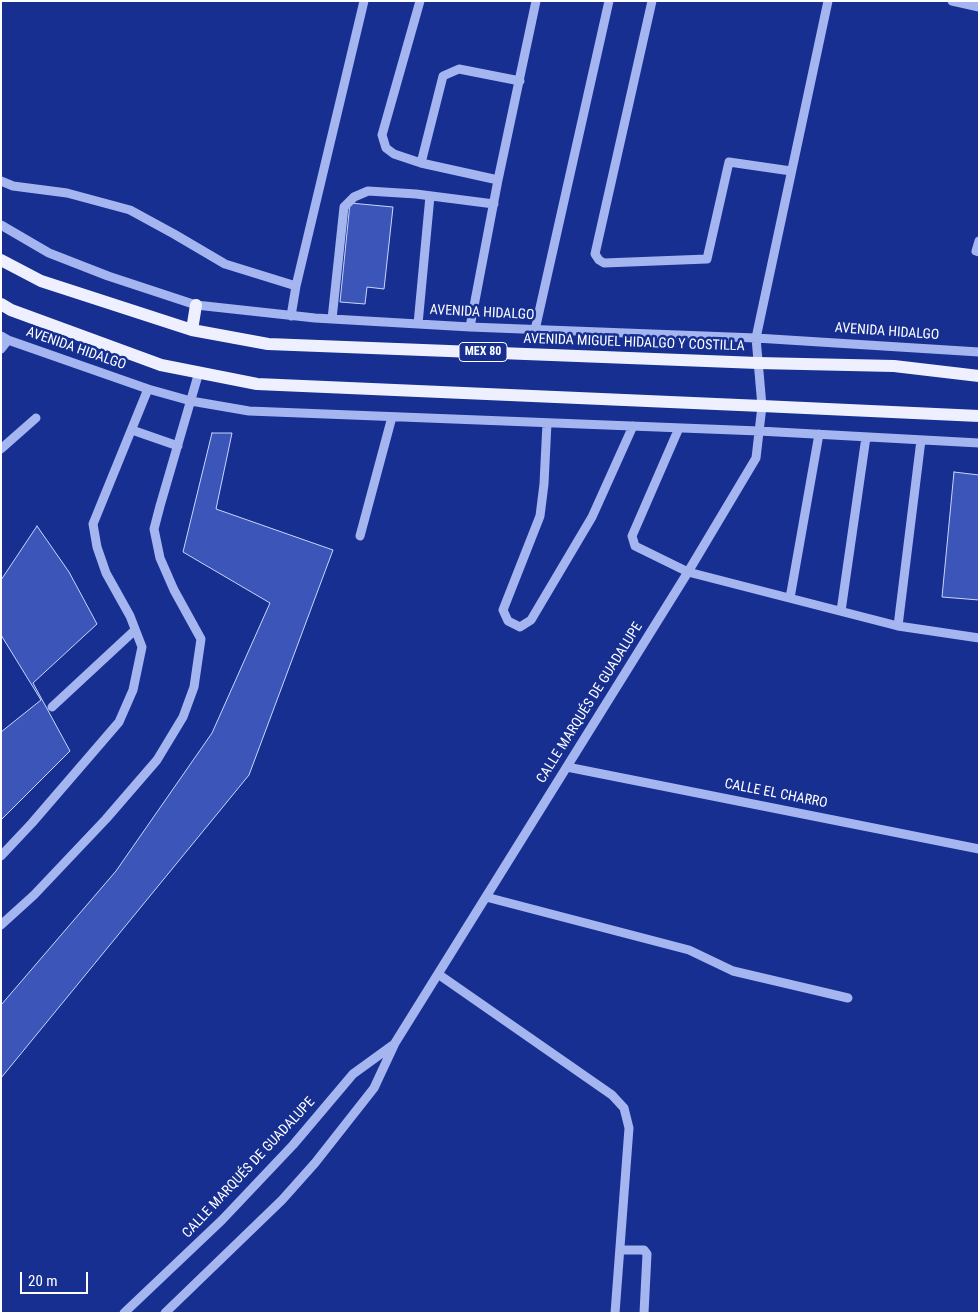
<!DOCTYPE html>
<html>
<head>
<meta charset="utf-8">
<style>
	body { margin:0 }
	#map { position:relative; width:980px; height:1314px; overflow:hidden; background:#162f91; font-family:"Roboto Condensed",sans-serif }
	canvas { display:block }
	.frame { position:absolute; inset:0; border:2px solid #fff; pointer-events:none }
	.scale { position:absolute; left:20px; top:1272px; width:68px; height:22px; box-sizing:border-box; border:2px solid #fff; border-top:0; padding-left:6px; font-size:15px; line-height:18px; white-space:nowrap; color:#fff; -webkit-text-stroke:4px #162f91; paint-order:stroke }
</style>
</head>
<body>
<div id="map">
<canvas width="980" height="1314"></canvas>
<div class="frame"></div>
<div class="scale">20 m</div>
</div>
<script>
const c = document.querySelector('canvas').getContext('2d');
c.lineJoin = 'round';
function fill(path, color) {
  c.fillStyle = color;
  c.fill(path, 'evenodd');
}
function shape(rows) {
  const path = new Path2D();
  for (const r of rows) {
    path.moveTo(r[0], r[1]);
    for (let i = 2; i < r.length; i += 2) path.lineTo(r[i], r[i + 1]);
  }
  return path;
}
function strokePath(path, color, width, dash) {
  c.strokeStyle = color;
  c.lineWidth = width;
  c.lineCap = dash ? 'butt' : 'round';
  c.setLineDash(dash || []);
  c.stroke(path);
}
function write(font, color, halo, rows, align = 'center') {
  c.font = font + ' "Roboto Condensed",sans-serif';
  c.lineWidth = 5;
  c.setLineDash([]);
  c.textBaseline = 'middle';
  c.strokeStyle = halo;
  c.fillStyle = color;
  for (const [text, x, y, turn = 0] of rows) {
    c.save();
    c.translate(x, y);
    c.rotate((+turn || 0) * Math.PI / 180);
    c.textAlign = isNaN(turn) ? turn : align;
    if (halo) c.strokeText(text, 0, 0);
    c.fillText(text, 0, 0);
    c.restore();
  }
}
const building = shape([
	[350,203,393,207,384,289,367,287,365,304,340,302,350,203],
	[212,433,232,433,216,509,333,550,249,775,1,1078,1,1005,116,871,212,733,270,603,183,552,212,433],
	[954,472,979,475,979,600,942,597,954,472],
	[37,526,69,572,97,624,33,683,70,751,1,820,1,732,41,700,1,635,1,580,37,526]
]);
fill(building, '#3b55b8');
strokePath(building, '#cbd6fb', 1);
strokePath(shape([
	[420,1,382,135,386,148,394,154,421,163,498,180,536,1],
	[652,1,595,254,599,260,604,263,707,259,729,162,791,171],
	[952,1,979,7],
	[421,163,443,76,459,69,520,81],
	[1,181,13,186,67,193,130,210,174,234,225,264,296,286],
	[1,225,49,253,108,276,196,305,315,318,470,327,756,338,979,352],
	[979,241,976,251,979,252],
	[291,316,296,286,364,1],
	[332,319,344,207,354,197,368,191,416,194,494,204],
	[418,324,430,196],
	[470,327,498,180],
	[535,330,609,1],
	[1,336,8,340,148,389,191,401,249,411,759,431,979,443],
	[1,349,8,340],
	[547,423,544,484,540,516,503,610,508,621,520,627,531,620,592,517,633,426],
	[679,428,632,536,635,546,688,572,898,626,921,440],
	[132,430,178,446],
	[1,449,36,418],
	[360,536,392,417],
	[790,598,819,434],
	[841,611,866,437],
	[898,626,979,638],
	[52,707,135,630],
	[567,767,979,849],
	[1,856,32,823,119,722,133,690,142,647,130,616,106,573,97,547,93,524,148,389],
	[486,897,689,950,733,971,848,998],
	[1,925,34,895,106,819,157,760,183,717,194,687,201,639,174,590,160,558,154,529,160,506,199,372],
	[438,974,612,1095,624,1108,629,1128,615,1313],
	[620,1250,644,1250,647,1254,644,1313],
	[124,1313,222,1220,293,1145,353,1074,393,1045],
	[165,1313,282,1200,315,1163,374,1088,395,1043,688,572,756,458,762,406,756,338,828,1]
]), '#a4b5f0', 9);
strokePath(shape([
	[1,260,41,281,192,330,268,344,758,363,894,366,979,376],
	[1,304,11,310,161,365,257,384,762,406,979,416],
	[192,330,196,305]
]), '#eef0ff', 12);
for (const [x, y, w] of [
	[483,352,48]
]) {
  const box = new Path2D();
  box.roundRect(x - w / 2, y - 9.5, w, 19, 4);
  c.fillStyle = '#162f91';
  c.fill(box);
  strokePath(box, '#fff', 1);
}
write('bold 12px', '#fff', null, [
	["MEX 80",483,352]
]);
write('14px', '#fff', '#162f91', [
	["AVENIDA HIDALGO",482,313,3],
	["AVENIDA HIDALGO",887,332,4],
	["AVENIDA MIGUEL HIDALGO Y COSTILLA",634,343,2],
	["AVENIDA HIDALGO",76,349,19],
	["CALLE MARQUÉS DE GUADALUPE",590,703,-58],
	["CALLE EL CHARRO",776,794,11],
	["CALLE MARQUÉS DE GUADALUPE",249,1168,-47]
]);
</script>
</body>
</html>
